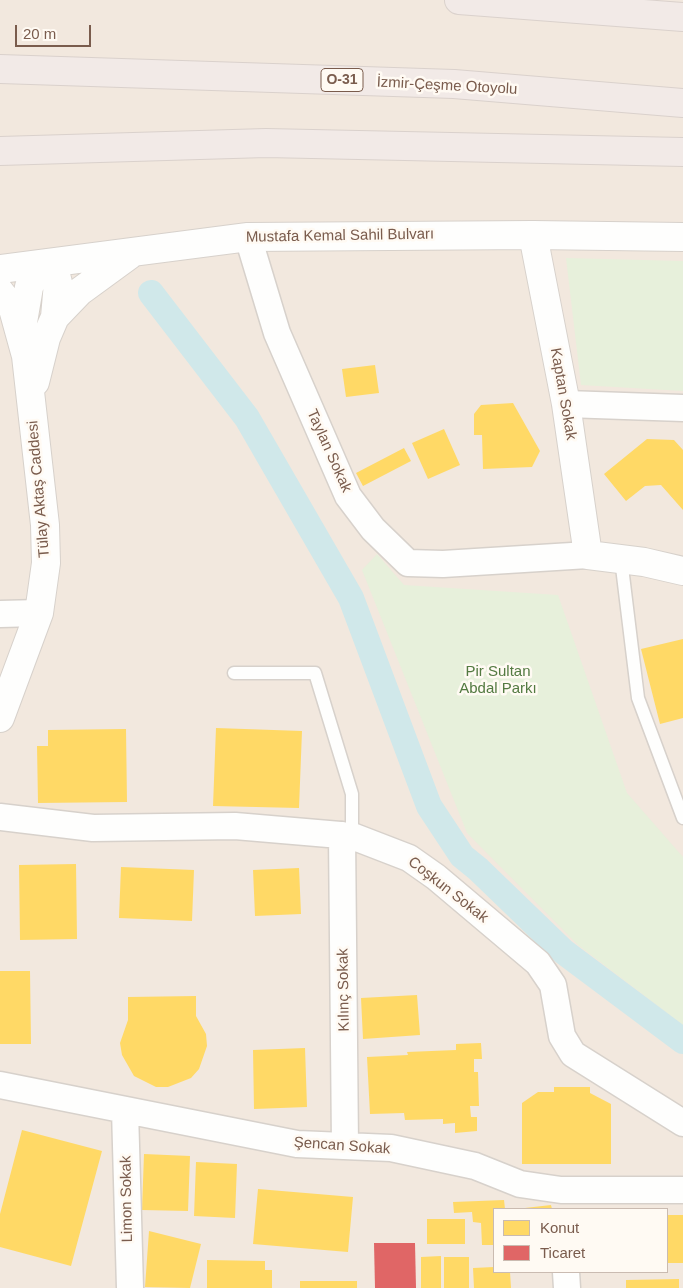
<!DOCTYPE html>
<html>
<head>
<meta charset="utf-8">
<style>
	body { margin:0 }
	#map { position:relative; width:683px; height:1288px; overflow:hidden; background:#f9f5f0; font-family:Helvetica,sans-serif }
	canvas { display:block }
	.legend { position:absolute; left:493px; top:1208px; width:175px; height:65px; box-sizing:border-box; background:#fffaf3; border:1px solid #cabbb1; margin:0; padding:6px 9px; list-style:none; font-size:15px; color:#7a5c4d }
	.legend li { display:flex; align-items:center; gap:10px; height:25px }
	.legend b { width:25px; border:1px solid #cabbb1 }
	.scale { position:absolute; left:15px; top:25px; width:76px; height:22px; box-sizing:border-box; border:2px solid #7a5c4d; border-top:0; padding-left:6px; font-size:15px; line-height:18px; white-space:nowrap; color:#7a5c4d; -webkit-text-stroke:4px #fffaf3; paint-order:stroke }
</style>
</head>
<body>
<div id="map">
<canvas width="683" height="1288"></canvas>
<ul class="legend">
<li><b style="height:14px;background:#ffd966"></b>Konut</li>
<li><b style="height:14px;background:#e06666"></b>Ticaret</li>
</ul>
<div class="scale">20 m</div>
</div>
<script>
const c = document.querySelector('canvas').getContext('2d');
c.lineJoin = 'round';
function fill(path, color) {
  c.fillStyle = color;
  c.fill(path, 'evenodd');
}
function shape(rows) {
  const path = new Path2D();
  for (const r of rows) {
    path.moveTo(r[0], r[1]);
    for (let i = 2; i < r.length; i += 2) path.lineTo(r[i], r[i + 1]);
  }
  return path;
}
function strokePath(path, color, width, dash) {
  c.strokeStyle = color;
  c.lineWidth = width;
  c.lineCap = dash ? 'butt' : 'round';
  c.setLineDash(dash || []);
  c.stroke(path);
}
function write(font, color, halo, rows, align = 'center') {
  c.font = font + ' Helvetica,sans-serif';
  c.lineWidth = 5;
  c.setLineDash([]);
  c.textBaseline = 'middle';
  c.strokeStyle = halo;
  c.fillStyle = color;
  for (const [text, x, y, turn = 0] of rows) {
    c.save();
    c.translate(x, y);
    c.rotate((+turn || 0) * Math.PI / 180);
    c.textAlign = isNaN(turn) ? turn : align;
    if (halo) c.strokeText(text, 0, 0);
    c.fillText(text, 0, 0);
    c.restore();
  }
}
fill(shape([
	[0,0,683,0,683,1288,0,1288],
	[494,1209,667,1209,667,1272,494,1272]
]), '#f2e8de');
fill(shape([
	[566,258,683,261,683,391,581,385],
	[377,554,404,585,558,595,627,793,683,857,683,1025,578,945,467,833,362,570]
]), '#e7f0db');
fill(shape([
	[375,365,379,393,346,397,342,369],
	[513,403,540,451,532,467,483,469,482,435,474,435,474,414,481,405],
	[444,429,460,465,428,479,412,443],
	[647,439,674,440,683,450,683,510,661,485,645,486,626,501,604,474],
	[404,448,411,461,363,486,356,473],
	[683,639,683,718,660,724,641,649],
	[216,728,302,731,299,808,213,806],
	[126,729,127,802,38,803,37,746,48,746,48,730],
	[76,864,77,939,20,940,19,865],
	[121,867,194,870,192,921,119,918],
	[299,868,301,914,255,916,253,870],
	[0,971,30,971,31,1044,0,1044],
	[417,995,420,1035,363,1039,361,998],
	[196,996,196,1016,206,1034,207,1046,199,1069,191,1078,168,1087,156,1087,134,1076,122,1055,120,1043,128,1020,128,997],
	[481,1043,482,1059,474,1059,474,1072,478,1072,479,1106,470,1106,471,1117,477,1117,477,1131,455,1133,455,1123,443,1124,443,1119,405,1120,404,1113,370,1114,367,1057,408,1055,407,1052,456,1050,456,1044],
	[305,1048,307,1107,254,1109,253,1050],
	[554,1087,590,1087,590,1093,611,1104,611,1164,522,1164,522,1103,538,1092,554,1092],
	[22,1130,102,1151,71,1266,0,1247,0,1214],
	[144,1154,190,1156,188,1211,142,1210],
	[196,1162,237,1164,235,1218,194,1216],
	[258,1189,353,1197,348,1252,253,1244],
	[504,1200,505,1209,494,1209,494,1245,482,1245,481,1223,473,1222,472,1212,454,1213,453,1202],
	[551,1205,552,1209,525,1209,525,1208],
	[667,1215,683,1215,683,1263,667,1263],
	[427,1219,465,1219,465,1244,427,1244],
	[149,1231,201,1244,190,1288,145,1287],
	[441,1256,441,1288,421,1288,421,1257],
	[444,1257,469,1257,469,1288,444,1288],
	[207,1260,265,1261,265,1270,272,1270,272,1288,207,1288],
	[494,1267,494,1272,510,1272,511,1288,474,1288,473,1268],
	[679,1279,679,1288,626,1288,626,1280],
	[300,1281,357,1281,357,1288,300,1288]
]), '#ffd966');
fill(shape([
	[374,1243,415,1243,416,1288,375,1288]
]), '#e06666');
strokePath(shape([
	[151,293,247,418,351,598,429,806,462,856,478,869,564,952,683,1041]
]), '#d0e8ea', 26);
const service = shape([
	[621,559,638,698,683,818],
	[234,673,315,673,352,794,352,836]
]);
const minor = shape([
	[248,237,277,333,348,496,373,529,408,563,443,564,588,555],
	[566,404,683,408],
	[0,614,39,613],
	[0,817,93,828,235,826,352,836,409,858,436,877,538,963,553,985,562,1036,573,1054,683,1123],
	[342,835,345,1146],
	[0,1085,297,1144,391,1148,475,1166,520,1184,561,1190,683,1190],
	[125,1110,130,1288],
	[566,1272,567,1288]
]);
const tertiary = shape([
	[533,235,566,404,588,555,644,562,683,571],
	[0,269,248,237,533,235,683,237],
	[0,292,13,309,26,356,45,525,46,563,39,613,0,718],
	[21,334,29,287,34,276,48,263,55,271,58,283,55,317],
	[35,382,46,338,55,317,79,292,131,254]
]);
const motorway = shape([
	[459,0,683,17],
	[0,69,454,84,683,103],
	[0,151,266,143,683,152]
]);
strokePath(service, '#d7d1cb', 15);
strokePath(minor, '#d7d1cb', 29);
strokePath(tertiary, '#d7d1cb', 30);
strokePath(motorway, '#dad1cc', 30);
strokePath(service, '#fefefd', 12);
strokePath(minor, '#fefefd', 26);
strokePath(tertiary, '#fefefd', 28);
strokePath(motorway, '#f2eae7', 28);
for (const [x, y, w] of [
	[342,80,42]
]) {
  const box = new Path2D();
  box.roundRect(x - w / 2, y - 11.5, w, 23, 4);
  c.fillStyle = '#fffaf3';
  c.fill(box);
  strokePath(box, '#7a5c4d', 1);
}
write('bold 14px', '#7a5c4d', null, [
	["O-31",342,80]
]);
write('15px', '#7a5c4d', '#fffaf3', [
	["İzmir-Çeşme Otoyolu",447,86,3],
	["Mustafa Kemal Sahil Bulvarı",340,236,-1],
	["Kaptan Sokak",563,394,80],
	["Taylan Sokak",329,451,66],
	["Tülay Aktaş Caddesi",39,489,-95],
	["Coşkun Sokak",448,890,38],
	["Kılınç Sokak",344,990,-91],
	["Şencan Sokak",342,1146,4],
	["Limon Sokak",127,1199,-91]
]);
write('15px', '#537a41', '#fffaf3', [
	["Pir Sultan",498,672],
	["Abdal Parkı",498,689]
]);
</script>
</body>
</html>
